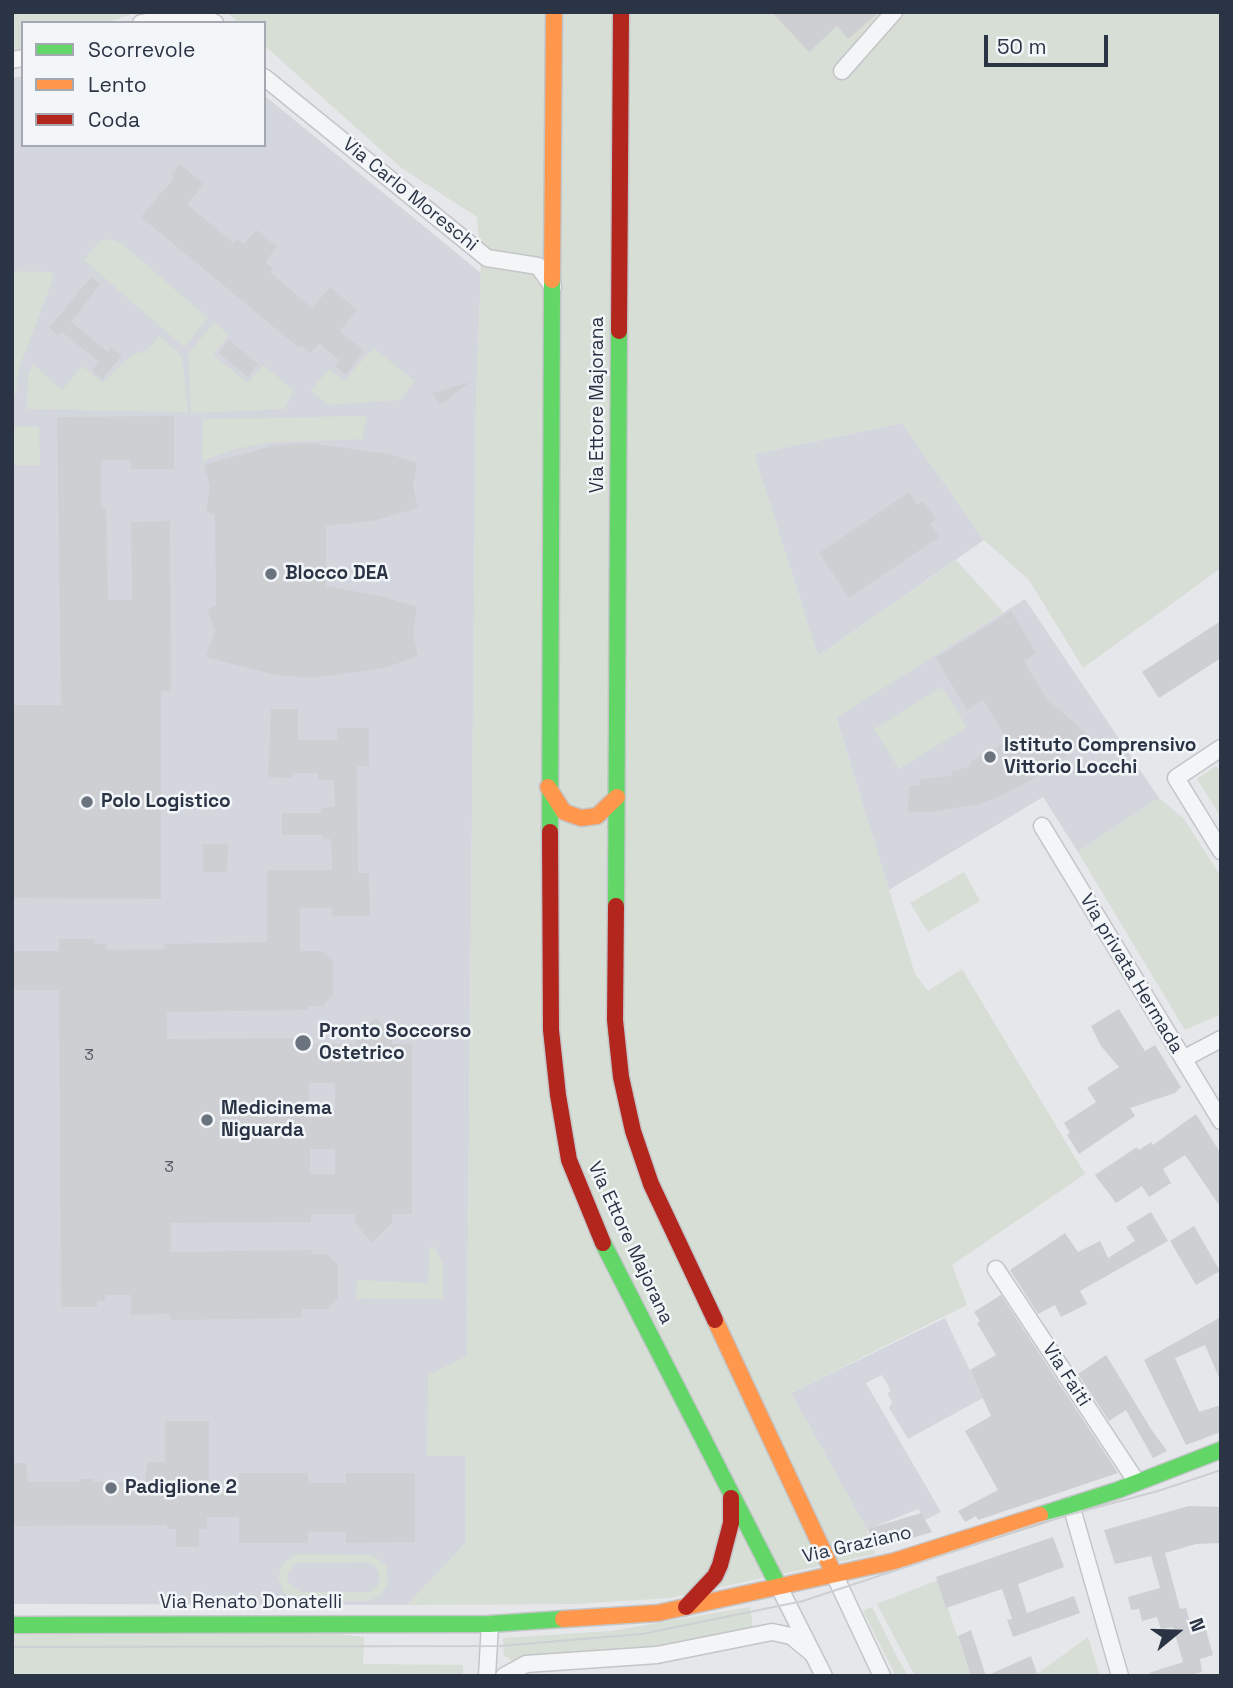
<!DOCTYPE html>
<html>
<head>
<meta charset="utf-8">
<style>
	body { margin:0 }
	#map { position:relative; width:1233px; height:1688px; overflow:hidden; background:#e5e7ea; font-family:"Space Grotesk",sans-serif }
	canvas { display:block }
	.frame { position:absolute; inset:0; border:14px solid #2a3445; pointer-events:none }
	.legend { position:absolute; left:21px; top:21px; width:245px; height:126px; box-sizing:border-box; background:#f3f6f9; border:2px solid #a3a8b1; margin:0; padding:9px 12px; list-style:none; font-size:21px; color:#2a3445 }
	.legend li { display:flex; align-items:center; gap:14px; height:35px }
	.legend b { width:35px; border:2px solid #a3a8b1 }
	.north { position:absolute; left:1142px; top:1597px; width:70px; height:70px; -webkit-text-stroke:5px #f3f6f9; paint-order:stroke; rotate:71deg; font-size:19px; font-weight:700; line-height:28px; text-align:center; color:#2a3445 }
	.north::after { content:''; display:block; margin:auto; width:24px; height:32px; background:#2a3445; clip-path:polygon(50% 0,100% 100%,50% 72%,0 100%) }
	.scale { position:absolute; left:984px; top:35px; width:124px; height:32px; box-sizing:border-box; border:4px solid #2a3445; border-top:0; padding-left:9px; font-size:21px; line-height:24px; white-space:nowrap; color:#2a3445; -webkit-text-stroke:5px #f3f6f9; paint-order:stroke }
</style>
</head>
<body>
<div id="map">
<canvas width="1233" height="1688"></canvas>
<div class="frame"></div>
<ul class="legend">
<li><b style="height:9px;background:#63d668"></b>Scorrevole</li>
<li><b style="height:9px;background:#ff974d"></b>Lento</li>
<li><b style="height:9px;background:#b3261e"></b>Coda</li>
</ul>
<div class="north">N</div>
<div class="scale">50 m</div>
</div>
<script>
const c = document.querySelector('canvas').getContext('2d');
c.lineJoin = 'round';
function fill(path, color) {
  c.fillStyle = color;
  c.fill(path, 'evenodd');
}
function shape(rows) {
  const path = new Path2D();
  for (const r of rows) {
    path.moveTo(r[0], r[1]);
    for (let i = 2; i < r.length; i += 2) path.lineTo(r[i], r[i + 1]);
  }
  return path;
}
function strokePath(path, color, width, dash) {
  c.strokeStyle = color;
  c.lineWidth = width;
  c.lineCap = dash ? 'butt' : 'round';
  c.setLineDash(dash || []);
  c.stroke(path);
}
function write(font, color, halo, rows, align = 'center') {
  c.font = font + ' "Space Grotesk",sans-serif';
  c.lineWidth = 5;
  c.setLineDash([]);
  c.textBaseline = 'middle';
  c.strokeStyle = halo;
  c.fillStyle = color;
  for (const [text, x, y, turn = 0] of rows) {
    c.save();
    c.translate(x, y);
    c.rotate((+turn || 0) * Math.PI / 180);
    c.textAlign = isNaN(turn) ? turn : align;
    if (halo) c.strokeText(text, 0, 0);
    c.fillText(text, 0, 0);
    c.restore();
  }
}
fill(shape([
	[23,76,23,145,264,145,264,95,481,273,476,401,465,1544,407,1605,12,1604,12,78],
	[902,423,984,540,818,656,754,454],
	[1025,599,1159,798,1078,852,1043,797,889,890,836,717],
	[945,1318,983,1398,908,1439,889,1408,892,1402,887,1393,891,1391,882,1375,866,1383,941,1512,925,1520,918,1509,867,1530,791,1393]
]), '#d3d7dd');
fill(shape([
	[12,12,136,12,107,23,23,23,23,48,12,50],
	[226,12,1221,12,1221,568,1083,668,1029,580,984,540,902,423,754,454,818,656,956,560,1003,612,836,718,915,974,928,991,962,969,1085,1174,952,1265,967,1305,791,1393,867,1530,875,1554,669,1598,577,1604,407,1605,465,1544,466,1456,427,1456,428,1375,467,1356,476,401,481,273,477,217,400,167,264,45,264,23,240,23],
	[110,239,121,243,208,318,184,347,84,260,99,242],
	[12,271,52,272,53,279,19,368,16,394,12,394],
	[214,322,229,335,213,355,248,383,263,365,293,390,285,409,191,413,188,355],
	[159,336,182,356,188,412,27,409,28,376,33,364,62,390,82,366,103,383,132,355,148,350],
	[373,348,415,381,400,400,328,405,311,391,329,369,344,381],
	[367,416,362,439,275,442,235,449,202,461,203,419],
	[12,426,39,427,40,465,12,465],
	[942,687,967,727,899,769,874,729],
	[1216,766,1221,772,1221,817,1197,779],
	[1159,798,1184,819,1221,877,1221,1014,1185,1030,1078,852],
	[964,872,980,901,928,932,910,903],
	[430,1247,435,1247,443,1265,443,1299,356,1298,357,1280,428,1283],
	[297,1554,372,1555,386,1565,388,1585,381,1595,368,1601,296,1601,284,1593,278,1577,283,1563],
	[366,1562,376,1567,380,1577,378,1586,369,1592,300,1592,287,1582,288,1572,297,1563],
	[938,1580,971,1676,915,1676,877,1604],
	[750,1607,753,1628,717,1635,621,1652,527,1657,512,1662,508,1657,504,1657,503,1638,611,1631],
	[872,1607,897,1657,908,1676,896,1676,886,1657,863,1611],
	[338,1634,364,1637,363,1664,463,1665,463,1676,12,1676,12,1635],
	[1088,1637,1100,1676,1034,1676]
]), '#d6ded5');
fill(shape([
	[772,12,879,12,848,39,837,26,809,52],
	[180,164,204,184,187,204,233,243,237,239,244,244,256,230,277,247,265,262,273,268,270,272,312,308,330,287,357,310,340,331,364,351,346,375,335,366,339,360,319,343,311,353,301,345,299,348,141,217,174,178,171,175],
	[91,277,100,284,71,322,108,352,111,347,122,356,102,379,92,370,99,362,62,332,59,336,49,328],
	[229,340,258,364,248,377,219,353],
	[470,382,445,402,439,403,432,393],
	[174,416,174,469,131,469,131,460,101,460,101,507,106,507,108,600,132,600,131,522,170,521,171,691,161,691,161,899,12,898,12,705,61,705,57,417],
	[310,443,390,454,417,463,413,486,418,508,373,521,326,526,326,586,381,596,417,607,413,633,418,656,385,668,313,678,275,675,206,657,215,631,207,609,216,606,215,515,206,511,210,486,204,465,275,445],
	[909,492,917,505,923,501,936,520,930,524,939,537,849,598,819,553],
	[1011,611,1036,653,1024,661,1047,699,1089,736,1047,771,1003,795,979,804,932,812,908,812,909,786,920,785,920,779,952,776,951,771,970,767,970,762,1008,741,983,700,967,710,936,658],
	[1221,621,1221,658,1159,698,1142,672],
	[271,709,298,709,298,740,337,740,337,728,369,728,369,766,357,766,358,873,369,873,370,916,332,916,332,908,300,908,300,951,322,951,333,962,333,994,323,1006,307,1006,308,1010,167,1012,167,1039,308,1038,308,1044,355,1044,355,1036,376,1017,392,1036,392,1044,412,1044,412,1214,392,1214,392,1223,372,1243,355,1223,355,1214,311,1214,311,1222,171,1223,171,1252,312,1250,312,1254,327,1254,338,1265,338,1298,328,1309,302,1309,302,1318,170,1320,170,1314,131,1315,131,1295,105,1295,105,1301,97,1301,97,1307,61,1307,59,990,12,990,12,951,59,951,59,939,95,939,95,944,106,944,106,950,165,949,164,944,267,942,267,870,332,870,331,839,323,839,322,835,282,835,282,813,321,813,321,808,335,807,334,780,318,780,318,773,292,773,292,778,268,777],
	[309,1083,335,1083,335,1110,309,1110],
	[310,1149,335,1149,335,1174,310,1174],
	[203,844,228,844,227,872,203,872],
	[1119,1009,1145,1051,1155,1045,1181,1087,1175,1093,1130,1108,1135,1116,1079,1154,1067,1135,1070,1133,1064,1123,1096,1102,1087,1088,1119,1067,1101,1046,1091,1026],
	[1196,1114,1221,1154,1221,1208,1185,1155,1163,1169,1171,1183,1149,1197,1142,1186,1116,1203,1095,1175,1137,1147,1139,1150,1151,1142,1153,1145],
	[1151,1212,1168,1241,1080,1291,1087,1304,1061,1317,1055,1305,1038,1314,1010,1270,1065,1233,1078,1252,1100,1241,1108,1258,1135,1241,1126,1227],
	[1194,1226,1220,1271,1196,1285,1170,1241],
	[1001,1295,1118,1473,978,1520,976,1516,965,1522,958,1511,998,1490,965,1431,991,1416,970,1370,996,1355,977,1323,980,1321,974,1312],
	[1221,1317,1221,1382,1205,1345,1175,1358,1199,1412,1221,1405,1221,1432,1186,1445,1144,1360],
	[1106,1355,1151,1429,1167,1451,1153,1458,1126,1410,1109,1421,1078,1374],
	[165,1421,209,1421,209,1494,239,1494,239,1473,308,1473,308,1483,346,1483,346,1473,415,1473,415,1542,346,1543,346,1532,308,1532,308,1543,239,1543,239,1517,207,1517,207,1529,199,1529,199,1547,176,1547,176,1529,167,1529,167,1525,12,1526,12,1463,26,1463,28,1482,80,1482,80,1479,93,1479,93,1482,145,1482,147,1462,165,1462],
	[1189,1506,1221,1507,1221,1543,1196,1544,1165,1553,1180,1609,1186,1608,1189,1619,1202,1616,1213,1655,1200,1659,1202,1672,1188,1676,1150,1676,1149,1673,1183,1662,1173,1627,1161,1629,1157,1617,1142,1621,1139,1609,1131,1610,1128,1597,1160,1588,1151,1556,1115,1564,1104,1530],
	[921,1513,932,1532,875,1549,868,1529],
	[1053,1537,1064,1567,1018,1584,1027,1613,1074,1596,1080,1613,1013,1637,1007,1620,1012,1619,1002,1589,946,1608,936,1577],
	[971,1630,986,1676,1031,1656,1038,1676,971,1676,958,1636]
]), '#cdcfd3');
const street = shape([
	[141,23,194,13,215,23],
	[12,60,23,58],
	[842,71,894,12],
	[264,77,487,258,538,266,553,287],
	[1221,748,1176,778,1221,851],
	[1042,826,1221,1121],
	[1183,1059,1221,1039],
	[996,1269,1136,1481],
	[1071,1505,1120,1676],
	[833,1572,882,1676],
	[778,1585,824,1676],
	[487,1676,490,1624],
	[504,1676,526,1664,657,1655,772,1632,791,1636,813,1654]
]);
const fast = shape([
	[550,832,552,280],
	[616,906,619,331],
	[603,1243,778,1585],
	[1040,1515,1118,1490,1221,1450],
	[12,1625,490,1624,563,1619]
]);
const slow = shape([
	[552,280,554,12],
	[548,787,564,812,581,818,597,816,617,797],
	[715,1320,833,1572],
	[563,1619,658,1613,895,1561,1040,1515]
]);
const jam = shape([
	[619,331,621,12],
	[550,832,551,1030,558,1095,569,1160,603,1243],
	[616,906,615,1020,621,1077,633,1131,651,1184,715,1320],
	[686,1607,715,1576,720,1565,731,1523,731,1498]
]);
strokePath(street, '#c3c5c8', 19);
strokePath(fast, '#c3c5c8', 19);
strokePath(slow, '#c3c5c8', 19);
strokePath(jam, '#c3c5c8', 19);
strokePath(street, '#f4f5f7', 16);
strokePath(fast, '#63d668', 16);
strokePath(slow, '#ff974d', 16);
strokePath(jam, '#b3261e', 16);
strokePath(shape([
	[12,1647,500,1646,642,1634,803,1601,1042,1522,1158,1491,1221,1470]
]), '#cdcfd2', 2);
for (const [x, y, r, color] of [
	[271,574,7,"#6b737f"],
	[990,757,7,"#6b737f"],
	[87,802,7,"#6b737f"],
	[303,1043,9,"#6b737f"],
	[207,1120,7,"#6b737f"],
	[111,1488,7,"#6b737f"]
]) {
  const dot = new Path2D();
  dot.arc(x, y, r, 0, 2 * Math.PI);
  c.fillStyle = color;
  c.fill(dot);
  strokePath(dot, '#f3f6f9', 2.5);
}
write('16px', '#545c69', null, [
	["3",89,1056],
	["3",169,1168]
]);
write('19px', '#2a3445', '#f3f6f9', [
	["Via Carlo Moreschi",410,195,39],
	["Via Ettore Majorana",598,405,-90],
	["Via privata Hermada",1131,974,59],
	["Via Ettore Majorana",630,1243,65],
	["Via Faiti",1066,1375,57],
	["Via Graziano",857,1545,-13],
	["Via Renato Donatelli",251,1603]
]);
write('bold 19px', '#2a3445', '#f3f6f9', [
	["Blocco DEA",285,574],
	["Istituto Comprensivo",1004,746],
	["Vittorio Locchi",1004,768],
	["Polo Logistico",101,802],
	["Pronto Soccorso",319,1032],
	["Ostetrico",319,1054],
	["Medicinema",221,1109],
	["Niguarda",221,1131],
	["Padiglione 2",125,1488]
], 'left');
</script>
</body>
</html>
